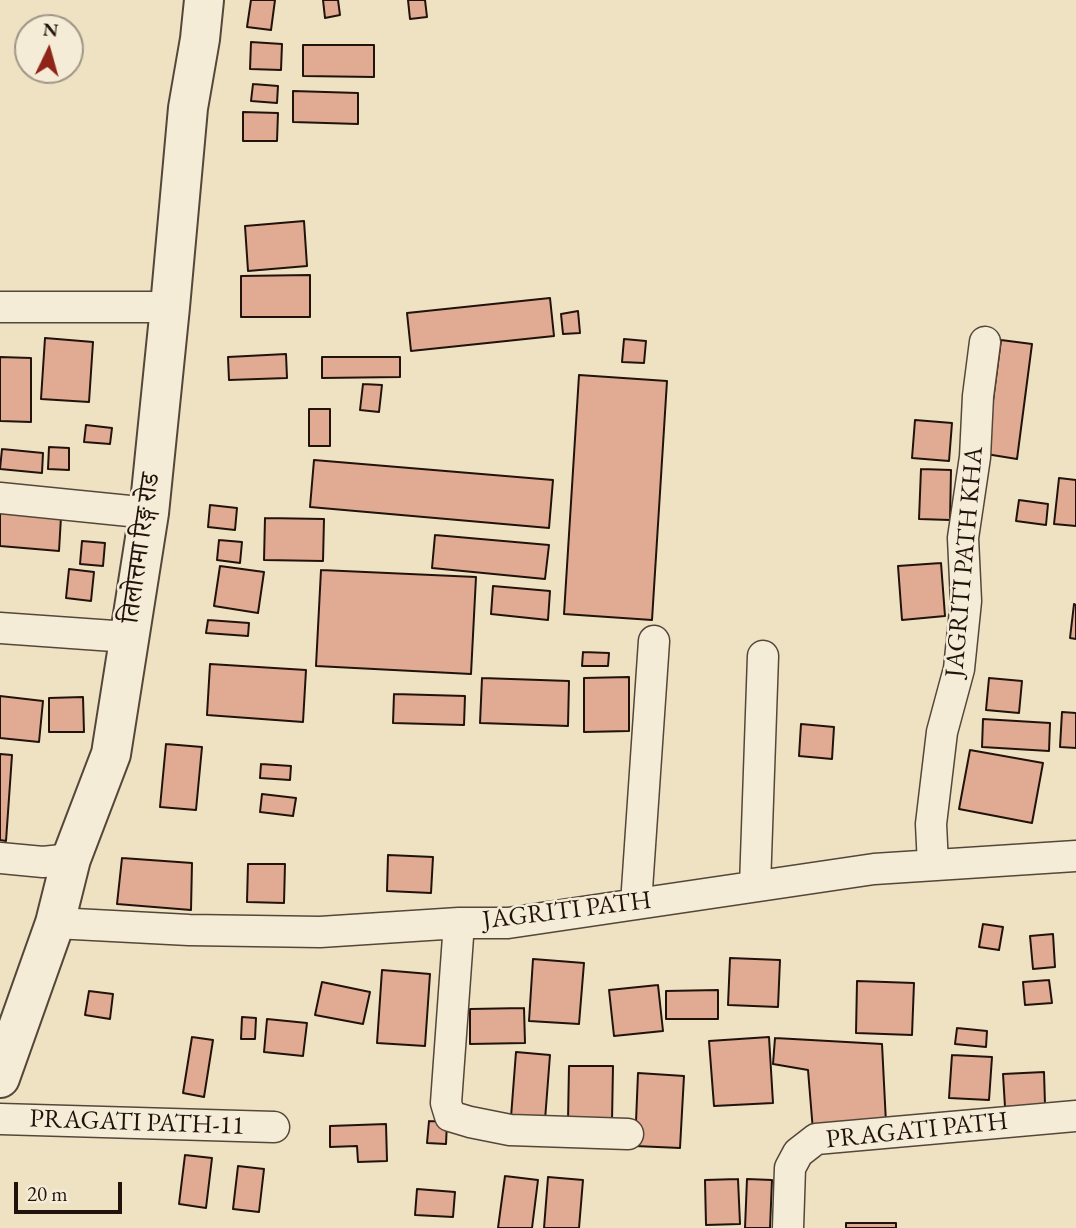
<!DOCTYPE html>
<html>
<head>
<meta charset="utf-8">
<style>
	body { margin:0 }
	#map { position:relative; width:1076px; height:1228px; overflow:hidden; background:#efe2c2; font-family:"EB Garamond",serif }
	canvas { display:block }
	.north { position:absolute; left:14px; top:14px; width:70px; height:70px; box-sizing:border-box; background:#f5ecd7; border:2px solid #a09586; border-radius:50%; rotate:5deg; font-size:19px; font-weight:700; line-height:28px; text-align:center; color:#21130c }
	.north::after { content:''; display:block; margin:auto; width:24px; height:32px; background:#8f2418; clip-path:polygon(50% 0,100% 100%,50% 72%,0 100%) }
	.scale { position:absolute; left:14px; top:1182px; width:108px; height:32px; box-sizing:border-box; border:4px solid #21130c; border-top:0; padding-left:9px; font-size:21px; line-height:24px; white-space:nowrap; color:#21130c; -webkit-text-stroke:5px #f5ecd7; paint-order:stroke }
</style>
</head>
<body>
<div id="map">
<canvas width="1076" height="1228"></canvas>
<div class="north">N</div>
<div class="scale">20 m</div>
</div>
<script>
const c = document.querySelector('canvas').getContext('2d');
c.lineJoin = 'round';
function fill(path, color) {
  c.fillStyle = color;
  c.fill(path, 'evenodd');
}
function shape(rows) {
  const path = new Path2D();
  for (const r of rows) {
    path.moveTo(r[0], r[1]);
    for (let i = 2; i < r.length; i += 2) path.lineTo(r[i], r[i + 1]);
  }
  return path;
}
function strokePath(path, color, width, dash) {
  c.strokeStyle = color;
  c.lineWidth = width;
  c.lineCap = dash ? 'butt' : 'round';
  c.setLineDash(dash || []);
  c.stroke(path);
}
function write(font, color, halo, rows, align = 'center') {
  c.font = font + ' "EB Garamond","Noto Serif Devanagari",serif';
  c.lineWidth = 5;
  c.setLineDash([]);
  c.textBaseline = 'middle';
  c.strokeStyle = halo;
  c.fillStyle = color;
  for (const [text, x, y, turn = 0] of rows) {
    c.save();
    c.translate(x, y);
    c.rotate((+turn || 0) * Math.PI / 180);
    c.textAlign = isNaN(turn) ? turn : align;
    if (halo) c.strokeText(text, 0, 0);
    c.fillText(text, 0, 0);
    c.restore();
  }
}
const building = shape([
	[251,0,275,0,271,30,247,27,251,0],
	[323,0,338,0,340,15,325,18,323,0],
	[408,0,425,0,427,17,410,19,408,0],
	[251,42,282,44,281,70,250,69,251,42],
	[303,45,374,45,374,77,303,76,303,45],
	[253,84,278,86,277,103,251,101,253,84],
	[293,91,358,93,358,124,293,122,293,91],
	[243,112,278,113,277,141,243,141,243,112],
	[304,221,307,266,248,271,245,226,304,221],
	[310,275,310,317,241,317,241,276,310,275],
	[550,298,554,336,411,351,407,313,550,298],
	[578,311,580,333,563,334,561,314,578,311],
	[45,338,93,342,89,402,41,399,45,338],
	[624,339,646,341,644,363,622,362,624,339],
	[1001,340,1032,344,1017,459,986,454,1001,340],
	[286,354,287,378,229,380,228,357,286,354],
	[0,357,31,358,31,422,0,421,0,357],
	[322,357,400,357,400,377,322,378,322,357],
	[579,375,667,381,652,620,564,614,579,375],
	[363,384,382,385,379,412,360,410,363,384],
	[309,409,330,409,330,446,309,446,309,409],
	[915,420,952,423,949,461,912,458,915,420],
	[86,425,112,428,110,444,84,442,86,425],
	[49,447,69,448,69,470,48,469,49,447],
	[2,449,43,453,42,473,0,469,2,449],
	[314,460,553,480,549,528,310,507,314,460],
	[921,469,951,470,950,520,919,519,921,469],
	[1059,478,1076,480,1076,526,1054,524,1059,478],
	[1019,500,1048,504,1046,525,1016,521,1019,500],
	[210,505,237,508,235,530,208,527,210,505],
	[0,513,61,517,59,551,0,546,0,513],
	[265,518,324,519,323,561,264,560,265,518],
	[435,535,549,545,545,579,432,568,435,535],
	[219,540,242,542,240,563,217,560,219,540],
	[82,541,105,543,103,566,80,564,82,541],
	[941,563,945,616,902,620,898,566,941,563],
	[220,566,264,572,258,613,214,606,220,566],
	[69,569,94,572,91,601,66,598,69,569],
	[321,570,476,577,471,674,316,666,321,570],
	[493,586,550,591,548,620,491,614,493,586],
	[1074,604,1076,605,1076,639,1070,638,1074,604],
	[208,620,249,623,248,636,206,633,208,620],
	[583,652,609,653,608,666,582,666,583,652],
	[210,664,306,670,303,722,207,715,210,664],
	[629,677,629,731,584,732,584,678,629,677],
	[482,678,569,681,568,726,480,723,482,678],
	[989,678,1022,681,1019,713,986,710,989,678],
	[394,694,465,696,464,725,393,723,394,694],
	[0,696,43,701,39,742,0,738,0,696],
	[83,697,84,732,49,732,49,698,83,697],
	[1062,712,1076,713,1076,748,1060,747,1062,712],
	[983,719,1050,723,1049,751,982,747,983,719],
	[801,724,834,727,832,759,799,756,801,724],
	[166,744,202,747,196,810,160,807,166,744],
	[970,750,1043,763,1032,823,959,809,970,750],
	[0,754,12,755,6,841,0,840,0,754],
	[261,764,291,766,290,780,260,778,261,764],
	[262,794,296,798,293,816,260,812,262,794],
	[388,855,433,857,431,893,387,891,388,855],
	[122,858,192,863,191,910,117,904,122,858],
	[248,864,285,864,284,903,247,902,248,864],
	[983,924,1003,927,999,950,979,947,983,924],
	[1053,934,1055,967,1033,969,1030,936,1053,934],
	[730,958,780,960,778,1007,728,1005,730,958],
	[533,959,584,963,579,1024,529,1021,533,959],
	[382,970,430,974,425,1046,377,1043,382,970],
	[1049,980,1052,1003,1025,1005,1023,982,1049,980],
	[857,981,914,983,912,1035,856,1033,857,981],
	[322,982,370,992,363,1024,315,1015,322,982],
	[658,985,663,1031,614,1036,609,990,658,985],
	[718,990,718,1019,666,1019,666,991,718,990],
	[89,991,113,994,110,1019,85,1015,89,991],
	[524,1008,525,1043,470,1044,470,1009,524,1008],
	[242,1017,256,1018,255,1039,241,1039,242,1017],
	[267,1019,307,1023,303,1056,264,1052,267,1019],
	[957,1028,987,1031,986,1047,955,1044,957,1028],
	[192,1037,213,1040,204,1097,183,1093,192,1037],
	[769,1037,773,1103,714,1106,709,1041,769,1037],
	[775,1038,882,1044,886,1123,813,1131,808,1070,773,1064,775,1038],
	[516,1052,550,1055,545,1120,511,1117,516,1052],
	[952,1055,992,1057,989,1100,949,1098,952,1055],
	[569,1066,613,1066,612,1122,568,1121,569,1066],
	[1044,1072,1045,1105,1005,1107,1003,1074,1044,1072],
	[638,1073,684,1076,680,1148,635,1146,638,1073],
	[429,1121,447,1122,446,1144,427,1143,429,1121],
	[386,1124,387,1161,358,1162,357,1146,330,1147,330,1126,386,1124],
	[185,1155,212,1158,206,1208,179,1204,185,1155],
	[238,1166,264,1169,259,1212,233,1209,238,1166],
	[505,1176,538,1180,532,1228,498,1228,505,1176],
	[548,1177,583,1180,579,1228,544,1228,548,1177],
	[738,1179,740,1224,706,1225,705,1180,738,1179],
	[747,1179,772,1180,770,1228,745,1228,747,1179],
	[417,1189,455,1192,453,1217,415,1215,417,1189],
	[846,1223,896,1223,896,1228,846,1228,846,1223]
]);
fill(building, '#e0ab92');
strokePath(building, '#21130c', 2);
const minor = shape([
	[0,307,170,307],
	[0,498,149,513],
	[0,628,128,637],
	[0,858,43,862,71,859],
	[933,865,931,824,942,732,959,669,966,601,963,538,975,457,978,396,985,342],
	[755,886,763,656],
	[636,904,654,641],
	[55,923,189,930,320,932,459,923,508,923,874,869,1076,856],
	[459,923,446,1103,450,1116,470,1122,510,1130,628,1134],
	[0,1119,274,1127],
	[788,1228,790,1168,798,1153,816,1139,1076,1116]
]);
const tertiary = shape([
	[0,1078,55,923,71,859,111,754,149,513,170,307,188,108,200,39,204,0]
]);
strokePath(minor, '#54473a', 33);
strokePath(tertiary, '#54473a', 42);
strokePath(minor, '#f5ecd7', 30);
strokePath(tertiary, '#f5ecd7', 38);
write('26px', '#21130c', '#f5ecd7', [
	["तिलोत्तमा रिङ्ग रोड",141,548,-82],
	["JAGRITI PATH KHA",965,562,-85],
	["JAGRITI PATH",567,911,-7],
	["PRAGATI PATH-11",137,1123,2],
	["PRAGATI PATH",917,1131,-6]
]);
</script>
</body>
</html>
